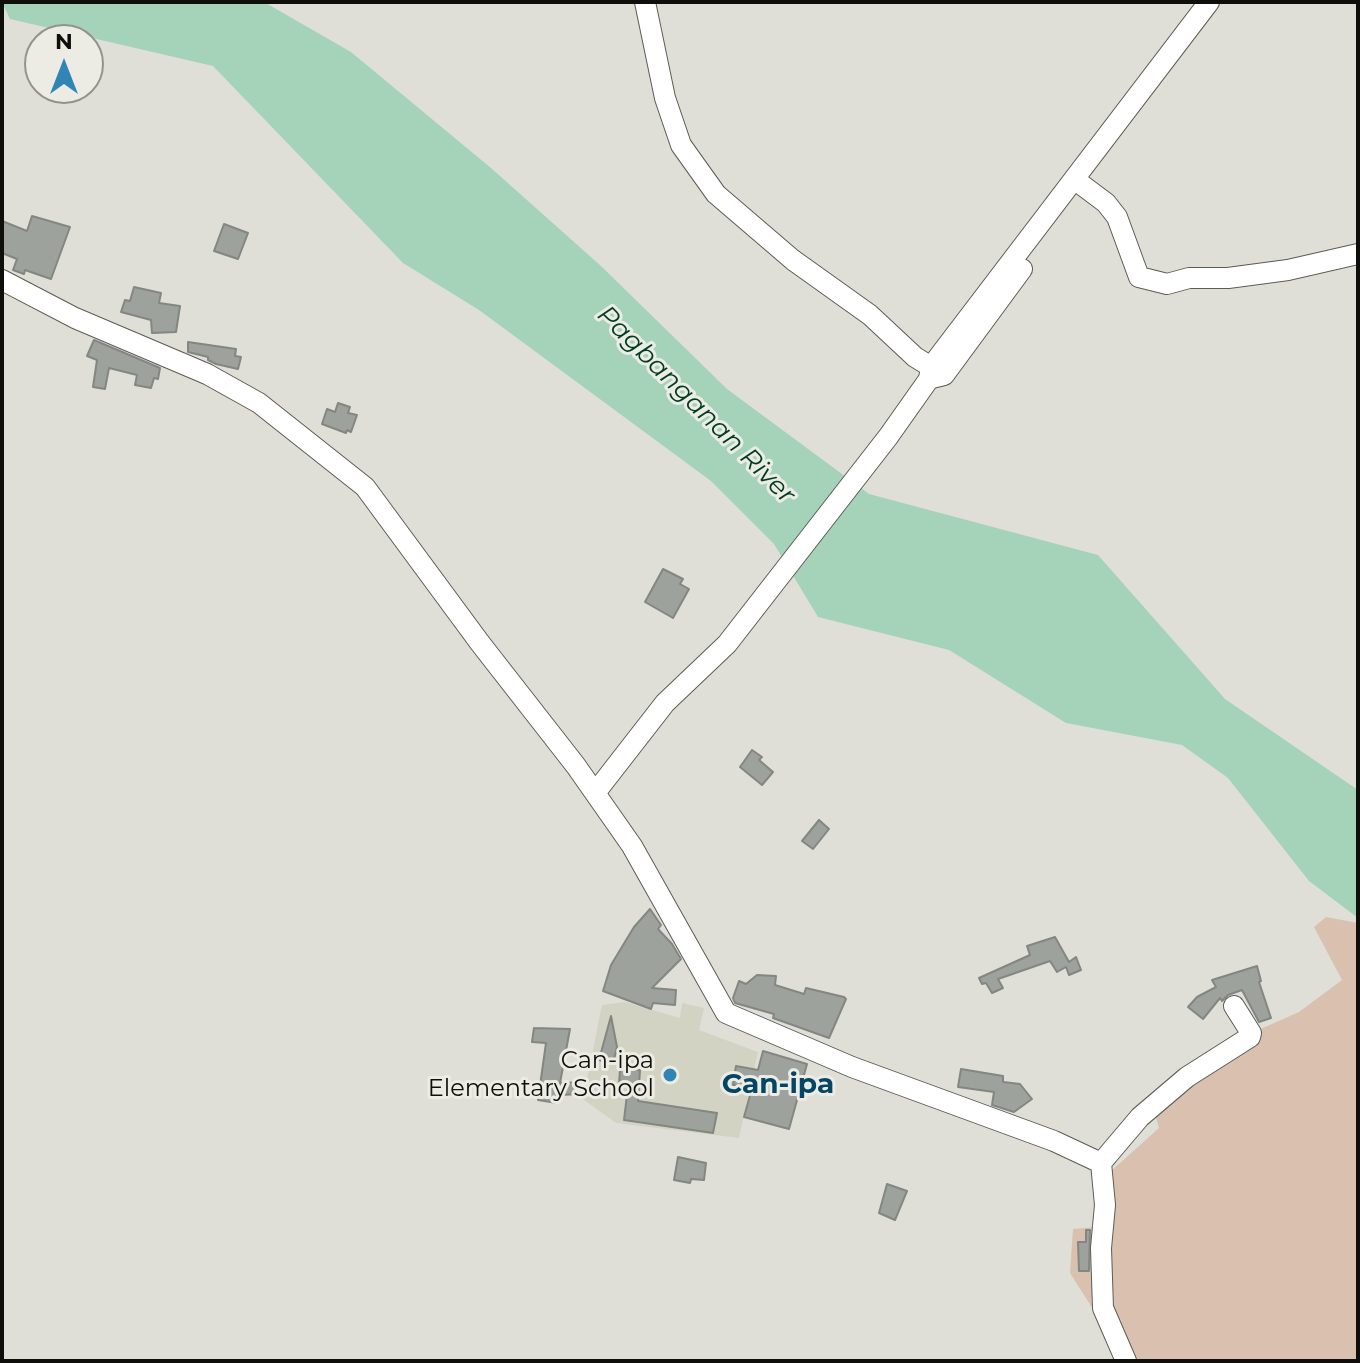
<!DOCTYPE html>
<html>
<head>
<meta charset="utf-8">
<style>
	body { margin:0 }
	#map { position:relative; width:1360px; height:1363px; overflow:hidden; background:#dfdfd7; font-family:Montserrat,sans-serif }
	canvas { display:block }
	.frame { position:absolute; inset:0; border:4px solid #0e0e0b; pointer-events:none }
	.north { position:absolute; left:24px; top:24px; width:80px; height:80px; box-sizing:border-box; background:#ecece4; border:2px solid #93938d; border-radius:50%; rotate:0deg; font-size:22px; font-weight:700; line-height:32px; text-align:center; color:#0e0e0b }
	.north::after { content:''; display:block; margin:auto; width:28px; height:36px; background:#3085b5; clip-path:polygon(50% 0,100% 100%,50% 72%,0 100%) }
</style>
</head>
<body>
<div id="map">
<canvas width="1360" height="1363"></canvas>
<div class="frame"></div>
<div class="north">N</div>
</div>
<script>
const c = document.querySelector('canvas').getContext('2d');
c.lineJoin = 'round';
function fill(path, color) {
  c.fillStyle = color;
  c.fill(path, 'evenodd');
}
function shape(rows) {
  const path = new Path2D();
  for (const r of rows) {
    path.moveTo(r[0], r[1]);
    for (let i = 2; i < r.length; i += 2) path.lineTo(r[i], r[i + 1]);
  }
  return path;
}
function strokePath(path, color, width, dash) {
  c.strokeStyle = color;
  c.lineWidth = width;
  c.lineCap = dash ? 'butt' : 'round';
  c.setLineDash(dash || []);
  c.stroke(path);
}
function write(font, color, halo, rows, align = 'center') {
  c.font = font + ' Montserrat,sans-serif';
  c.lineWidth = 6;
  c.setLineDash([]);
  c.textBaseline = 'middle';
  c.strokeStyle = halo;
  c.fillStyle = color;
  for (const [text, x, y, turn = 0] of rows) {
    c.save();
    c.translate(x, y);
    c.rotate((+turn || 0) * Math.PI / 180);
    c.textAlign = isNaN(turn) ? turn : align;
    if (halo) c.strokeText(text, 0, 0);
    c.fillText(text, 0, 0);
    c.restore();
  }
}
fill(shape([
	[625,1002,680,1018,682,1003,704,1008,699,1030,758,1052,739,1138,616,1123,583,1099,602,1005]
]), '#d3d3c4');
fill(shape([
	[1326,917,1358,923,1358,1361,1136,1361,1132,1350,1091,1306,1070,1273,1073,1229,1095,1227,1110,1172,1159,1128,1151,1100,1204,1054,1299,1012,1342,980,1314,927]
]), '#dac0af');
fill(shape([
	[2,2,264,2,351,52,491,168,601,266,727,389,869,494,1098,555,1225,699,1358,790,1358,918,1309,881,1228,778,1182,745,1066,723,949,650,818,617,774,544,711,481,479,310,403,263,213,66,10,19]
]), '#a5d3b9');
const building = shape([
	[32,216,70,227,51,279,25,270,24,274,13,270,17,259,2,253,2,221,27,231,32,216],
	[224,224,248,233,238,259,214,251,224,224],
	[134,287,161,293,159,303,180,306,176,332,152,333,151,320,121,312,125,300,130,301,134,287],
	[94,340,160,368,158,379,154,378,151,388,135,385,137,375,109,368,105,389,93,387,97,360,87,356,94,340],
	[188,342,236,349,235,356,241,357,238,369,216,364,208,360,208,357,188,352,188,342],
	[338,403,350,407,348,413,357,415,351,432,347,430,346,433,322,424,327,409,335,412,338,403],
	[663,569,683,579,680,584,689,589,673,618,645,602,663,569],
	[752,750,762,757,759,760,773,772,762,785,740,767,752,750],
	[819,820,829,829,813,849,802,841,819,820],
	[650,909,661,925,658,929,672,944,681,959,652,988,676,990,675,1005,653,1003,651,1009,603,991,611,965,634,927,650,909],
	[1055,937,1069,962,1076,957,1081,970,1069,975,1066,967,1057,972,1050,961,998,979,1003,988,992,993,986,983,982,984,979,978,1030,955,1027,946,1055,937],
	[1257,966,1261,981,1259,982,1271,1018,1259,1022,1242,990,1228,995,1222,1001,1220,998,1203,1019,1188,1007,1197,997,1216,987,1212,980,1257,966],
	[757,975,776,976,775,985,804,994,806,988,844,997,846,999,829,1038,773,1018,774,1014,735,1003,733,998,739,981,746,984,757,975],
	[611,1016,617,1047,613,1064,599,1060,611,1016],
	[534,1028,570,1029,560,1083,581,1082,582,1094,558,1095,557,1103,538,1100,546,1043,532,1042,534,1028],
	[763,1051,807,1064,789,1129,744,1117,752,1088,733,1085,736,1066,758,1070,763,1051],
	[620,1069,640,1070,638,1101,717,1113,713,1133,624,1120,628,1086,619,1085,620,1069],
	[961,1069,1003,1076,1003,1082,1020,1084,1032,1099,1014,1112,992,1105,994,1092,958,1087,961,1069],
	[678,1157,706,1163,704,1180,691,1179,690,1183,674,1180,678,1157],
	[887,1184,907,1191,895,1220,879,1213,887,1184],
	[1086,1230,1090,1230,1089,1271,1079,1271,1078,1242,1086,1242,1086,1230]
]);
fill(building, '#9ea29c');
strokePath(building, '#838781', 2);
const minor = shape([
	[645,2,665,98,681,145,716,194,793,260,870,315,915,357,944,375],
	[1074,179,1106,203,1117,217,1139,277,1167,284,1189,278,1228,278,1288,270,1358,254],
	[2,280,75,318,207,374,259,403,365,487,480,643,576,766,632,846,726,1013,852,1067,1054,1141,1101,1163,1105,1205,1101,1248,1103,1308,1126,1361],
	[932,378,944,375,1022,269],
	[595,793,665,703,727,644,888,437,929,379,931,367,943,351,1209,2],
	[1101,1163,1140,1117,1187,1077,1250,1037,1251,1033,1234,1006]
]);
strokePath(minor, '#5c5c55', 22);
strokePath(minor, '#fff', 20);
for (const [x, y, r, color] of [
	[670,1075,8,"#3085b5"]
]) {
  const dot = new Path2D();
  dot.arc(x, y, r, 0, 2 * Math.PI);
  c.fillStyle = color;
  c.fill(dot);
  strokePath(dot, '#ecece4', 3);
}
write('24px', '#0e0e0b', '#ecece4', [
	["Can-ipa",654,1061],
	["Elementary School",654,1089]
], 'right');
write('italic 26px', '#003c24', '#ecece4', [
	["Pagbanganan River",696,405,45]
]);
write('bold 28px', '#024564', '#ecece4', [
	["Can-ipa",778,1085]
]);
</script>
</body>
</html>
